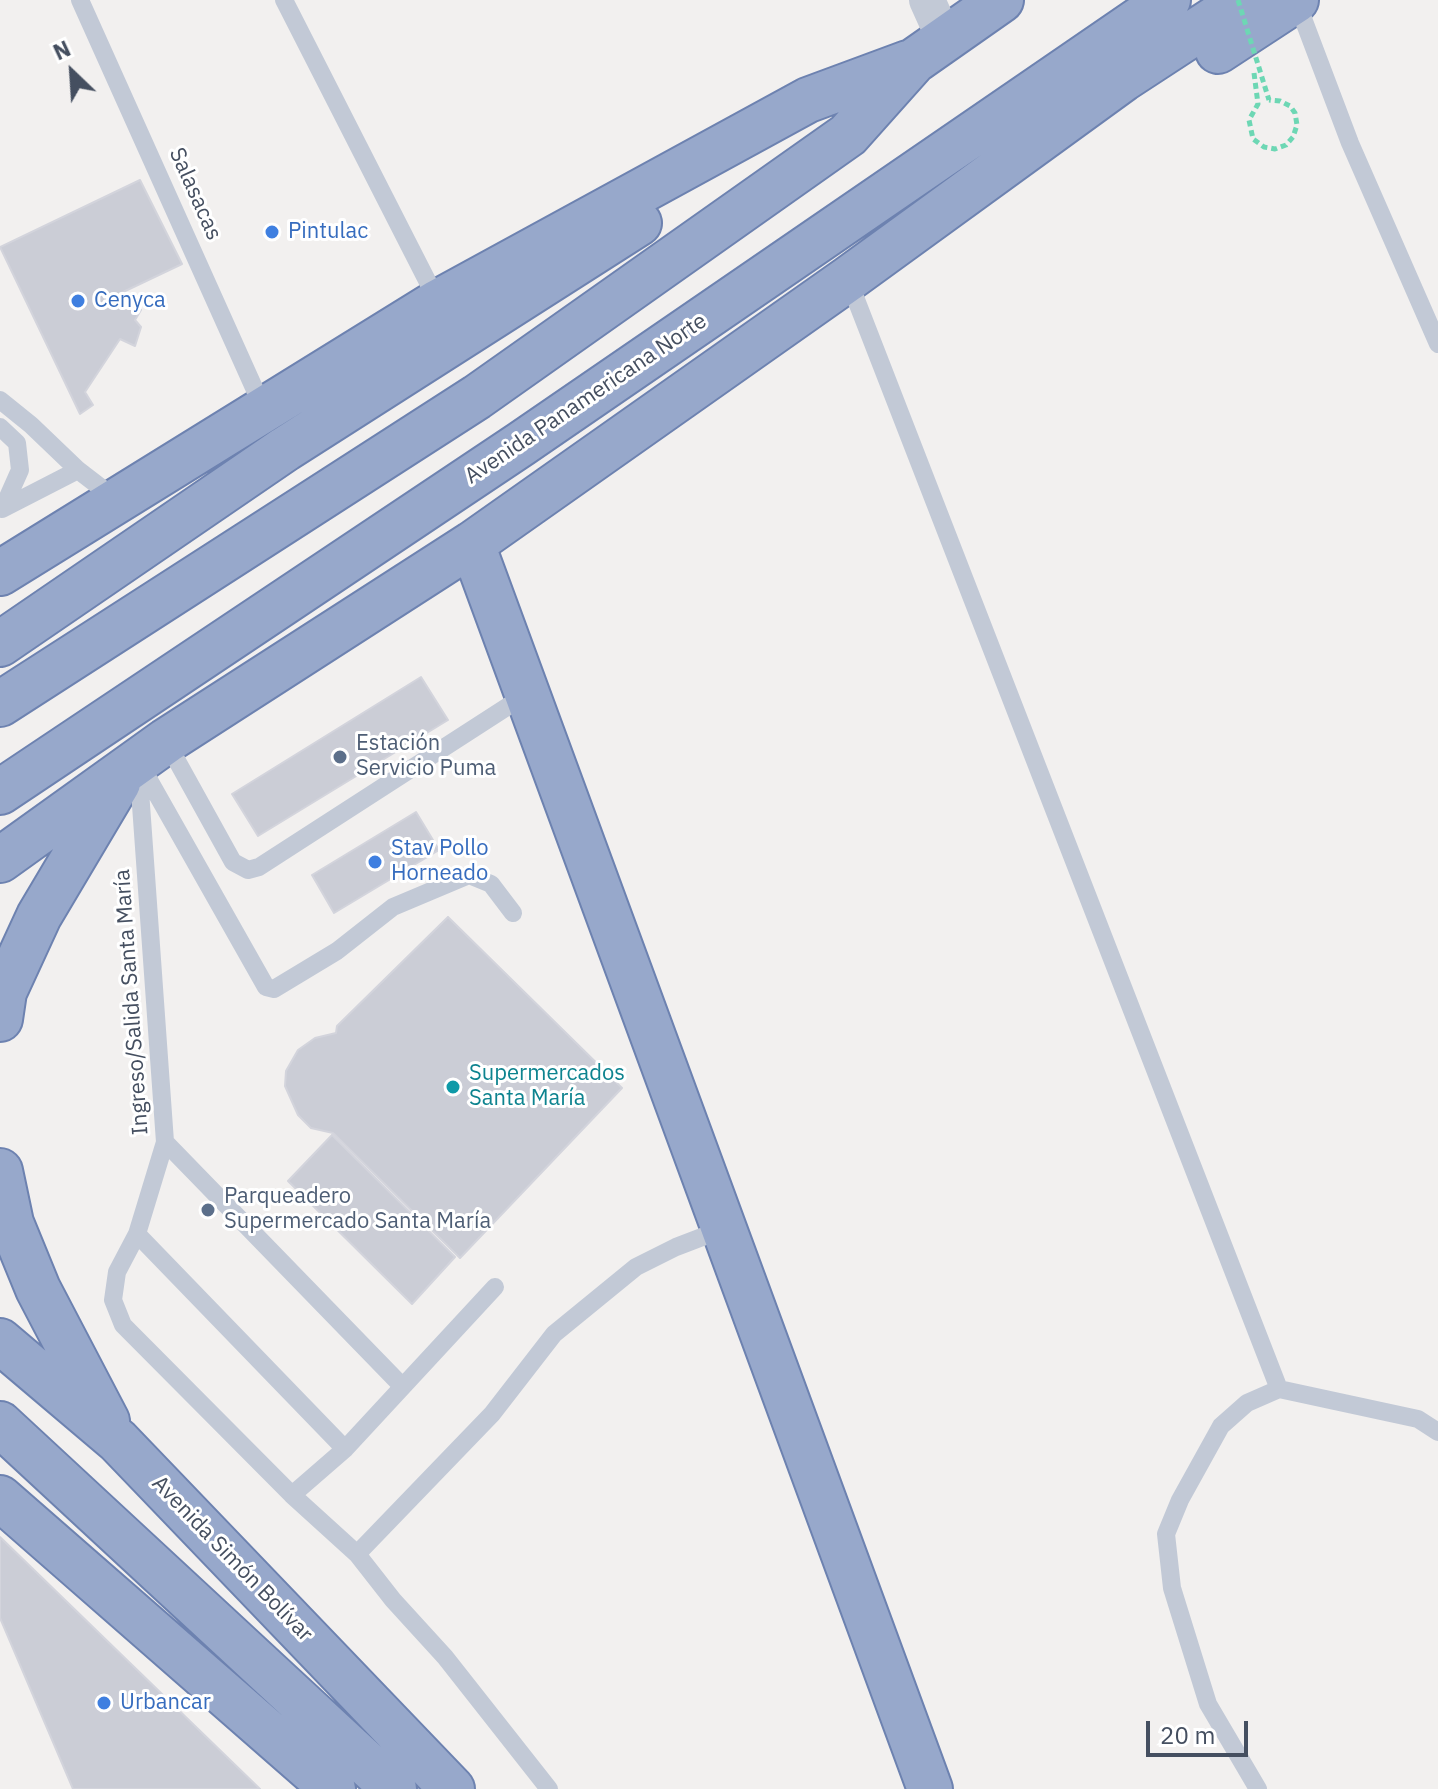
<!DOCTYPE html>
<html>
<head>
<meta charset="utf-8">
<style>
	body { margin:0 }
	#map { position:relative; width:1438px; height:1789px; overflow:hidden; background:#f2f0ef; font-family:"IBM Plex Sans",sans-serif }
	canvas { display:block }
	.north { position:absolute; left:32px; top:32px; width:80px; height:80px; -webkit-text-stroke:6px #fff; paint-order:stroke; rotate:335deg; font-size:22px; font-weight:700; line-height:32px; text-align:center; color:#454f60 }
	.north::after { content:''; display:block; margin:auto; width:28px; height:36px; background:#454f60; clip-path:polygon(50% 0,100% 100%,50% 72%,0 100%) }
	.scale { position:absolute; left:1146px; top:1721px; width:102px; height:36px; box-sizing:border-box; border:4px solid #454f60; border-top:0; padding-left:10px; font-size:24px; line-height:28px; white-space:nowrap; color:#454f60; -webkit-text-stroke:6px #fff; paint-order:stroke }
</style>
</head>
<body>
<div id="map">
<canvas width="1438" height="1789"></canvas>
<div class="north">N</div>
<div class="scale">20 m</div>
</div>
<script>
const c = document.querySelector('canvas').getContext('2d');
c.lineJoin = 'round';
function fill(path, color) {
  c.fillStyle = color;
  c.fill(path, 'evenodd');
}
function shape(rows) {
  const path = new Path2D();
  for (const r of rows) {
    path.moveTo(r[0], r[1]);
    for (let i = 2; i < r.length; i += 2) path.lineTo(r[i], r[i + 1]);
  }
  return path;
}
function strokePath(path, color, width, dash) {
  c.strokeStyle = color;
  c.lineWidth = width;
  c.lineCap = dash ? 'butt' : 'round';
  c.setLineDash(dash || []);
  c.stroke(path);
}
function write(font, color, halo, rows, align = 'center') {
  c.font = font + ' "IBM Plex Sans",sans-serif';
  c.lineWidth = 6;
  c.setLineDash([]);
  c.textBaseline = 'middle';
  c.strokeStyle = halo;
  c.fillStyle = color;
  for (const [text, x, y, turn = 0] of rows) {
    c.save();
    c.translate(x, y);
    c.rotate((+turn || 0) * Math.PI / 180);
    c.textAlign = isNaN(turn) ? turn : align;
    if (halo) c.strokeText(text, 0, 0);
    c.fillText(text, 0, 0);
    c.restore();
  }
}
const building = shape([
	[140,180,182,264,121,293,141,310,135,320,141,327,135,346,120,339,85,392,93,405,80,414,0,247,140,180],
	[421,677,448,720,258,836,232,794,421,677],
	[416,812,439,850,334,913,312,875,416,812],
	[448,917,622,1088,460,1258,333,1133,311,1128,298,1115,285,1086,286,1071,298,1050,315,1038,336,1033,337,1026,448,917],
	[332,1135,455,1257,412,1304,288,1181,332,1135],
	[0,1537,260,1789,73,1789,0,1618,0,1537]
]);
fill(building, '#cbcdd6');
strokePath(building, '#d3d4dc', 2);
const trunk = shape([
	[1218,51,1296,0],
	[472,544,930,1789],
	[0,573,438,302,808,100,908,63],
	[0,644,285,449,639,223],
	[0,704,477,397,848,135,914,61,1001,0],
	[0,792,521,444,1168,0],
	[0,860,166,741,472,544,848,279,1123,79,1244,0],
	[0,1019,4,992,39,916,118,783],
	[0,1171,11,1223,38,1289,107,1421],
	[0,1341,118,1441,452,1789],
	[0,1424,394,1789],
	[0,1498,333,1789]
]);
strokePath(trunk, '#6d82b0', 48);
strokePath(shape([
	[1254,73,1258,104,1249,120,1253,139,1264,147,1275,149,1286,145,1293,137,1297,125,1295,113,1290,106,1280,101,1269,100]
]), '#6dd7b4', 5, [6, 4]);
strokePath(shape([
	[80,0,264,410],
	[284,0,438,302],
	[1296,0,1350,143,1438,344],
	[848,279,1279,1389,1247,1403,1221,1426,1180,1500,1166,1534,1172,1588,1208,1704,1258,1789],
	[0,400,31,425,78,470,117,500],
	[0,427,17,443,20,470,3,508],
	[2,509,78,470],
	[166,741,233,862,248,870,259,867,527,694],
	[138,763,165,1142,402,1386],
	[141,766,266,987,274,989,337,951,393,907,469,875,491,884,513,913],
	[165,1142,137,1234,117,1272,113,1300,123,1325,292,1495,357,1554,393,1600,445,1657,549,1789],
	[137,1234,345,1449],
	[1279,1389,1418,1419,1438,1432],
	[292,1495,345,1449,495,1287],
	[357,1554,492,1414,554,1334,636,1267,676,1247,723,1229]
]), '#c2c9d6', 18);
strokePath(shape([
	[927,0,945,40]
]), '#c2c9d6', 36);
strokePath(trunk, '#97a8cb', 44);
strokePath(shape([
	[1238,0,1269,100]
]), '#6dd7b4', 5, [6, 4]);
for (const [x, y, r, color] of [
	[272,232,8,"#3f7fe0"],
	[78,301,8,"#3f7fe0"],
	[340,757,8,"#5c6f8a"],
	[375,862,8,"#3f7fe0"],
	[453,1087,8,"#0f9aa8"],
	[208,1210,8,"#5c6f8a"],
	[104,1703,8,"#3f7fe0"]
]) {
  const dot = new Path2D();
  dot.arc(x, y, r, 0, 2 * Math.PI);
  c.fillStyle = color;
  c.fill(dot);
  strokePath(dot, '#fff', 3);
}
write('22px', '#454f60', '#fff', [
	["Salasacas",195,194,66],
	["Avenida Panamericana Norte",586,399,-34],
	["Ingreso/Salida Santa María",132,1002,-94],
	["Avenida Simón Bolívar",232,1559,46]
]);
write('22px', '#366cbe', '#fff', [
	["Pintulac",288,232],
	["Cenyca",94,301],
	["Stav Pollo",391,849],
	["Horneado",391,874],
	["Urbancar",120,1703]
], 'left');
write('22px', '#4e5e75', '#fff', [
	["Estación",356,744],
	["Servicio Puma",356,769],
	["Parqueadero",224,1197],
	["Supermercado Santa María",224,1222]
], 'left');
write('22px', '#0d838f', '#fff', [
	["Supermercados",469,1074],
	["Santa María",469,1099]
], 'left');
</script>
</body>
</html>
